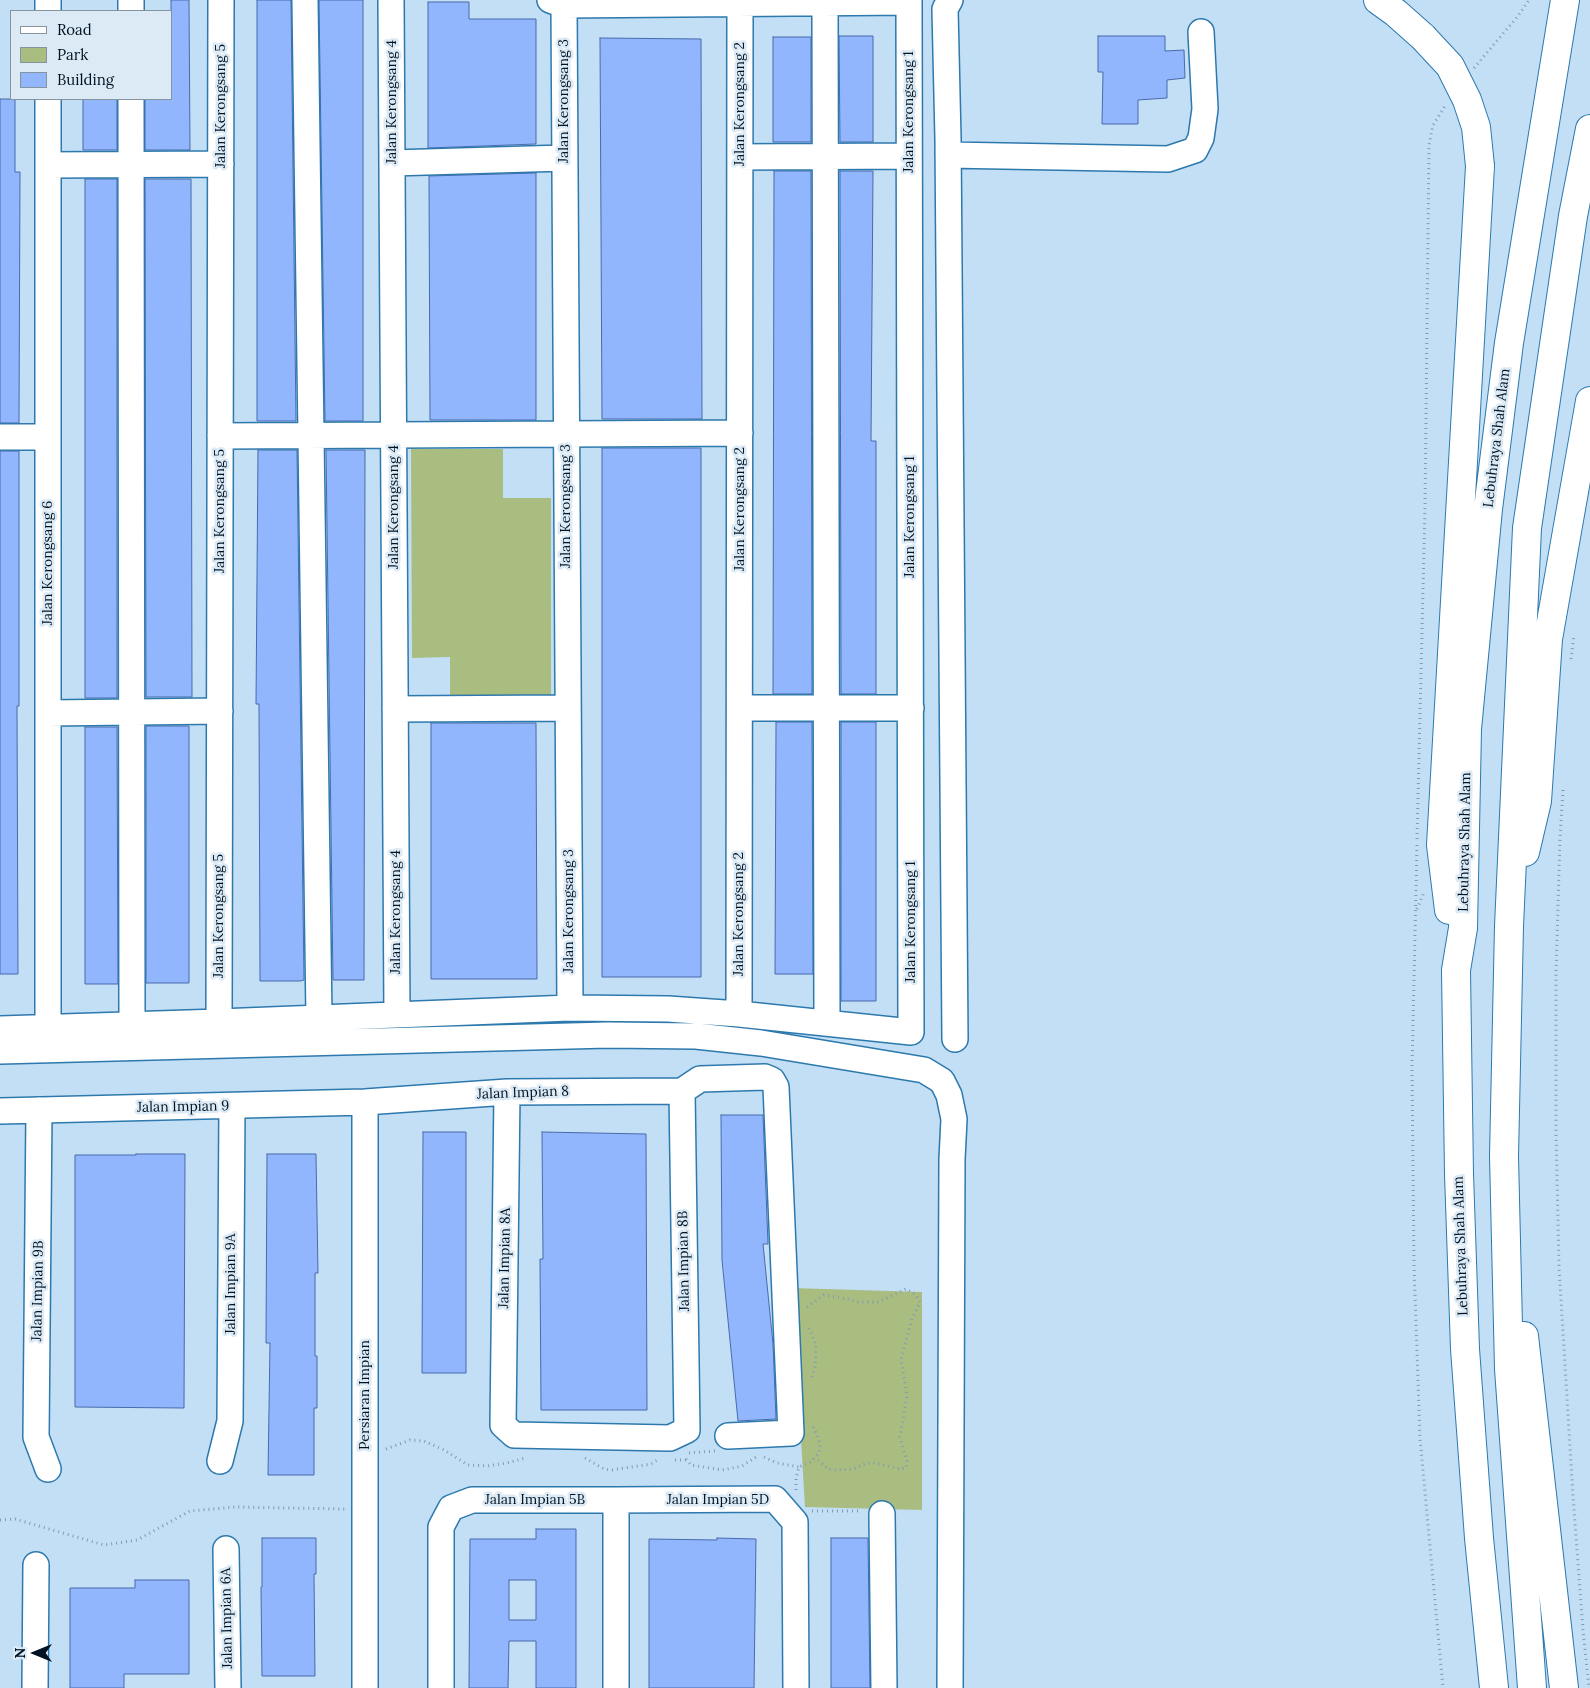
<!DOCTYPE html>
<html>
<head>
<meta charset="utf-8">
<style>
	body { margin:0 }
	#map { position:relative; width:1590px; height:1688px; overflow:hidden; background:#c2dff6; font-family:Lora,serif }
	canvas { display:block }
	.legend { position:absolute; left:10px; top:10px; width:162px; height:90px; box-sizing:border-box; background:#dceaf5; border:1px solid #8494a1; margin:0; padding:6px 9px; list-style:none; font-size:15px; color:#001323 }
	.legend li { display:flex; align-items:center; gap:10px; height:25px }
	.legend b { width:25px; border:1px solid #8494a1 }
	.north { position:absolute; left:10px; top:1628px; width:50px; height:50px; -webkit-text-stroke:4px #dceaf5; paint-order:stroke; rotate:270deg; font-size:14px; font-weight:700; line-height:20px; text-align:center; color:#001323 }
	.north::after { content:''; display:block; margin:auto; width:18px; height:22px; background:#001323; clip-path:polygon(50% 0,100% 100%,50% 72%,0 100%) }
</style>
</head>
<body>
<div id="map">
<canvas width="1590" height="1688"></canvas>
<ul class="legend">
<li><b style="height:6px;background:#fff"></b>Road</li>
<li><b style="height:14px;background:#aabd80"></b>Park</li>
<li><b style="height:14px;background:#91b6fd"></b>Building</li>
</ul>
<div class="north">N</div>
</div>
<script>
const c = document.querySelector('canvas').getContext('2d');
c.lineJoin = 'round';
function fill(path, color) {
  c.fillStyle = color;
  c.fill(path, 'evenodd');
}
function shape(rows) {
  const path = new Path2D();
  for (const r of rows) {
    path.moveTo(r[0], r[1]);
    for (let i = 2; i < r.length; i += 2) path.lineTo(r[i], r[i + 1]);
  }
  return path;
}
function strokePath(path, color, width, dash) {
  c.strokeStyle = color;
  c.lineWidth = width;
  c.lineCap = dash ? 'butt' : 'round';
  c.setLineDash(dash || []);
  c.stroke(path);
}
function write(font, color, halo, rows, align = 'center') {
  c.font = font + ' Lora,serif';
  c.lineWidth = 5;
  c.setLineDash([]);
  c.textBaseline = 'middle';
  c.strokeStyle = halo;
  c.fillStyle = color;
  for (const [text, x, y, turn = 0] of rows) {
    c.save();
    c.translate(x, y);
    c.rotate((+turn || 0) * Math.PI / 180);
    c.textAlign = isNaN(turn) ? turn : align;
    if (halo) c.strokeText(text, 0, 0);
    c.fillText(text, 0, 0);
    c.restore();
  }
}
fill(shape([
	[411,449,503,449,503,498,551,498,551,703,450,703,450,657,412,658],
	[792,1288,922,1292,922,1510,805,1507]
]), '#aabd80');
const building = shape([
	[171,0,189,0,190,150,145,150,145,99,171,99,171,0],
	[257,0,291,0,296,421,257,421,257,0],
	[319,0,363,0,363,421,325,421,319,0],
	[428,2,469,2,469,19,536,19,536,144,428,148,428,2],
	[839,36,873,36,873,142,840,142,839,36],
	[1098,36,1165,36,1165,51,1184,50,1185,78,1167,80,1167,98,1138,100,1138,124,1102,124,1103,72,1098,72,1098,36],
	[773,37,811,37,811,142,773,142,773,37],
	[600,38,701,39,702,419,602,419,600,38],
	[0,99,15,99,15,172,20,172,19,423,0,423,0,99],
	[83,99,117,99,117,150,83,150,83,99],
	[774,171,811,171,812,694,773,694,774,171],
	[840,171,873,171,871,441,876,441,876,694,841,694,840,171],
	[536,173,536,420,430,420,429,176,536,173],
	[85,179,117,179,117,698,85,698,85,179],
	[145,179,191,179,192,697,146,697,145,179],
	[602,448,701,448,701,977,602,977,602,448],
	[258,450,297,450,304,980,300,981,260,981,259,704,256,704,258,450],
	[326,450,365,450,364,980,333,980,326,450],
	[0,451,19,451,19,706,17,706,18,974,0,974,0,451],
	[776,722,812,722,813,974,775,974,776,722],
	[841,722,876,722,876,1001,841,1001,841,722],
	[431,723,536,723,537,979,431,979,431,723],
	[146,726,189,726,189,983,146,983,146,726],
	[85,727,117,727,118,984,85,984,85,727],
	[721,1115,763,1115,768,1244,763,1244,773,1344,776,1419,738,1421,722,1260,721,1115],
	[423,1132,466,1132,466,1373,422,1373,423,1132],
	[542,1132,646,1134,647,1410,541,1410,540,1259,543,1259,542,1132],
	[136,1154,185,1154,184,1408,75,1407,75,1155,136,1155,136,1154],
	[267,1154,316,1154,318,1273,315,1273,315,1356,317,1356,317,1408,314,1408,314,1475,268,1475,270,1343,266,1343,267,1154],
	[536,1529,576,1529,576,1688,536,1688,536,1641,509,1641,508,1688,469,1688,470,1539,536,1539,536,1529],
	[509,1580,536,1580,536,1620,509,1620,509,1580],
	[262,1538,316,1538,316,1574,314,1574,315,1676,262,1676,261,1587,262,1587,262,1538],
	[717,1538,756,1539,754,1688,649,1688,649,1539,717,1540,717,1538],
	[831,1538,868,1538,870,1688,831,1688,831,1538],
	[135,1580,189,1580,189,1674,124,1674,124,1688,70,1688,70,1588,135,1588,135,1580]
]);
fill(building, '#91b6fd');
strokePath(building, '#496aab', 1);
const minor = shape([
	[48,0,48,11],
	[131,0,131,11],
	[305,0,319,1018],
	[391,0,397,1015],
	[950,0,945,9,948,139,955,1039],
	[825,3,827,1023],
	[564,5,570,1008],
	[131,99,132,1025],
	[948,155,1168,159,1195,150,1201,138,1205,109,1201,32],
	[740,157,909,156],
	[392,163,564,158],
	[48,165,221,164],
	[220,436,740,433],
	[0,437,48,437],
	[740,708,911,708],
	[395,709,568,708],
	[48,713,220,711],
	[739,1014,740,3],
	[219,1022,221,0],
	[48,1028,48,99],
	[0,1029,219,1022,570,1008,668,1009,739,1014,911,1032,909,2,564,5,550,0],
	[0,1051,608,1035,696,1036,761,1043,924,1070,942,1081,949,1095,954,1119,952,1159,950,1688],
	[682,1091,700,1079,765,1077,772,1080,776,1087,791,1433,728,1436],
	[507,1092,503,1425,514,1435,670,1438,687,1430,682,1091],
	[365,1102,365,1688],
	[39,1110,36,1437,48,1469],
	[0,1111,365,1102,507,1092,682,1091],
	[220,1461,230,1421,232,1106],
	[616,1500,775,1499,795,1522,796,1688],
	[882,1514,884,1688],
	[226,1549,228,1688],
	[35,1688,36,1565],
	[441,1688,441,1527,451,1508,472,1500,616,1500,616,1688]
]);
const highway = shape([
	[1378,0,1396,13,1423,37],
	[1525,852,1537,801,1548,639,1590,401],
	[1449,910,1441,845,1480,166],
	[1524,1336,1564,1688],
	[1494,1688,1479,1538,1465,1349,1459,1174,1456,970,1463,928,1467,729,1488,509,1509,343,1565,0],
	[1532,1688,1509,1369,1504,1156,1509,926,1527,528,1573,216,1590,129]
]);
strokePath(minor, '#2d79ad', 28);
strokePath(highway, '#2d79ad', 30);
strokePath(shape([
	[1474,68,1518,16,1529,0],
	[1571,659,1574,635],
	[1563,790,1560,838,1556,974,1556,1131,1559,1267,1573,1496,1583,1630,1589,1688],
	[1417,839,1425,508,1429,145,1433,125,1445,106],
	[1417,845,1412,1069,1414,1265,1420,1438,1443,1688],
	[1417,909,1424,892],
	[807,1307,824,1295,848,1299,857,1302,878,1302,906,1289,916,1295,920,1302,912,1319,901,1359,907,1395,900,1437,907,1461,906,1468,900,1469,875,1463,867,1463,853,1469,835,1470,828,1469,816,1458],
	[809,1328,816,1345,815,1368,811,1380],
	[386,1449,410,1440,424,1441,444,1450,468,1465,487,1466,507,1463,525,1458],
	[689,1453,715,1451],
	[764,1457,777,1463,799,1467],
	[585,1458,604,1469,612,1470,651,1464,659,1459],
	[686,1459,691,1465,722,1470,742,1466,756,1457],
	[675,1460,686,1460],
	[796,1490,796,1478,799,1467,811,1462,819,1453,820,1443,813,1426],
	[812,1511,861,1511],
	[0,1520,15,1519,104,1545,137,1540,190,1511,235,1507,345,1509]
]), '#819bb0', 3, [1, 4]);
strokePath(minor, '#fff', 25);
strokePath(highway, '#fff', 28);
const highwayBridge = shape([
	[1423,37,1450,66,1467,100,1476,127,1480,166]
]);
strokePath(highwayBridge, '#2d79ad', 30, []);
strokePath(highwayBridge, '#fff', 28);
write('14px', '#001323', '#dceaf5', [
	["Jalan Kerongsang 3",564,101,-90],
	["Jalan Kerongsang 4",392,102,-90],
	["Jalan Kerongsang 2",740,104,-90],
	["Jalan Kerongsang 5",221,106,-90],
	["Jalan Kerongsang 1",909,112,-90],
	["Lebuhraya Shah Alam",1497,438,-83],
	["Jalan Kerongsang 3",566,506,-90],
	["Jalan Kerongsang 4",394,507,-90],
	["Jalan Kerongsang 2",740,509,-90],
	["Jalan Kerongsang 5",220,511,-90],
	["Jalan Kerongsang 1",910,517,-90],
	["Jalan Kerongsang 6",48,563,-90],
	["Lebuhraya Shah Alam",1465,842,-89],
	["Jalan Kerongsang 3",569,911,-90],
	["Jalan Kerongsang 4",396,912,-90],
	["Jalan Kerongsang 2",739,914,-90],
	["Jalan Kerongsang 5",219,916,-90],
	["Jalan Kerongsang 1",911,922,-90],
	["Jalan Impian 8",523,1093,-2],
	["Jalan Impian 9",183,1107,-1],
	["Lebuhraya Shah Alam",1461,1246,-92],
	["Jalan Impian 8A",505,1258,-89],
	["Jalan Impian 8B",684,1261,-91],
	["Jalan Impian 9A",231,1284,-90],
	["Jalan Impian 9B",38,1291,-89],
	["Persiaran Impian",365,1395,-90],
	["Jalan Impian 5B",535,1500],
	["Jalan Impian 5D",718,1500],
	["Jalan Impian 6A",227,1618,-91]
]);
</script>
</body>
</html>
